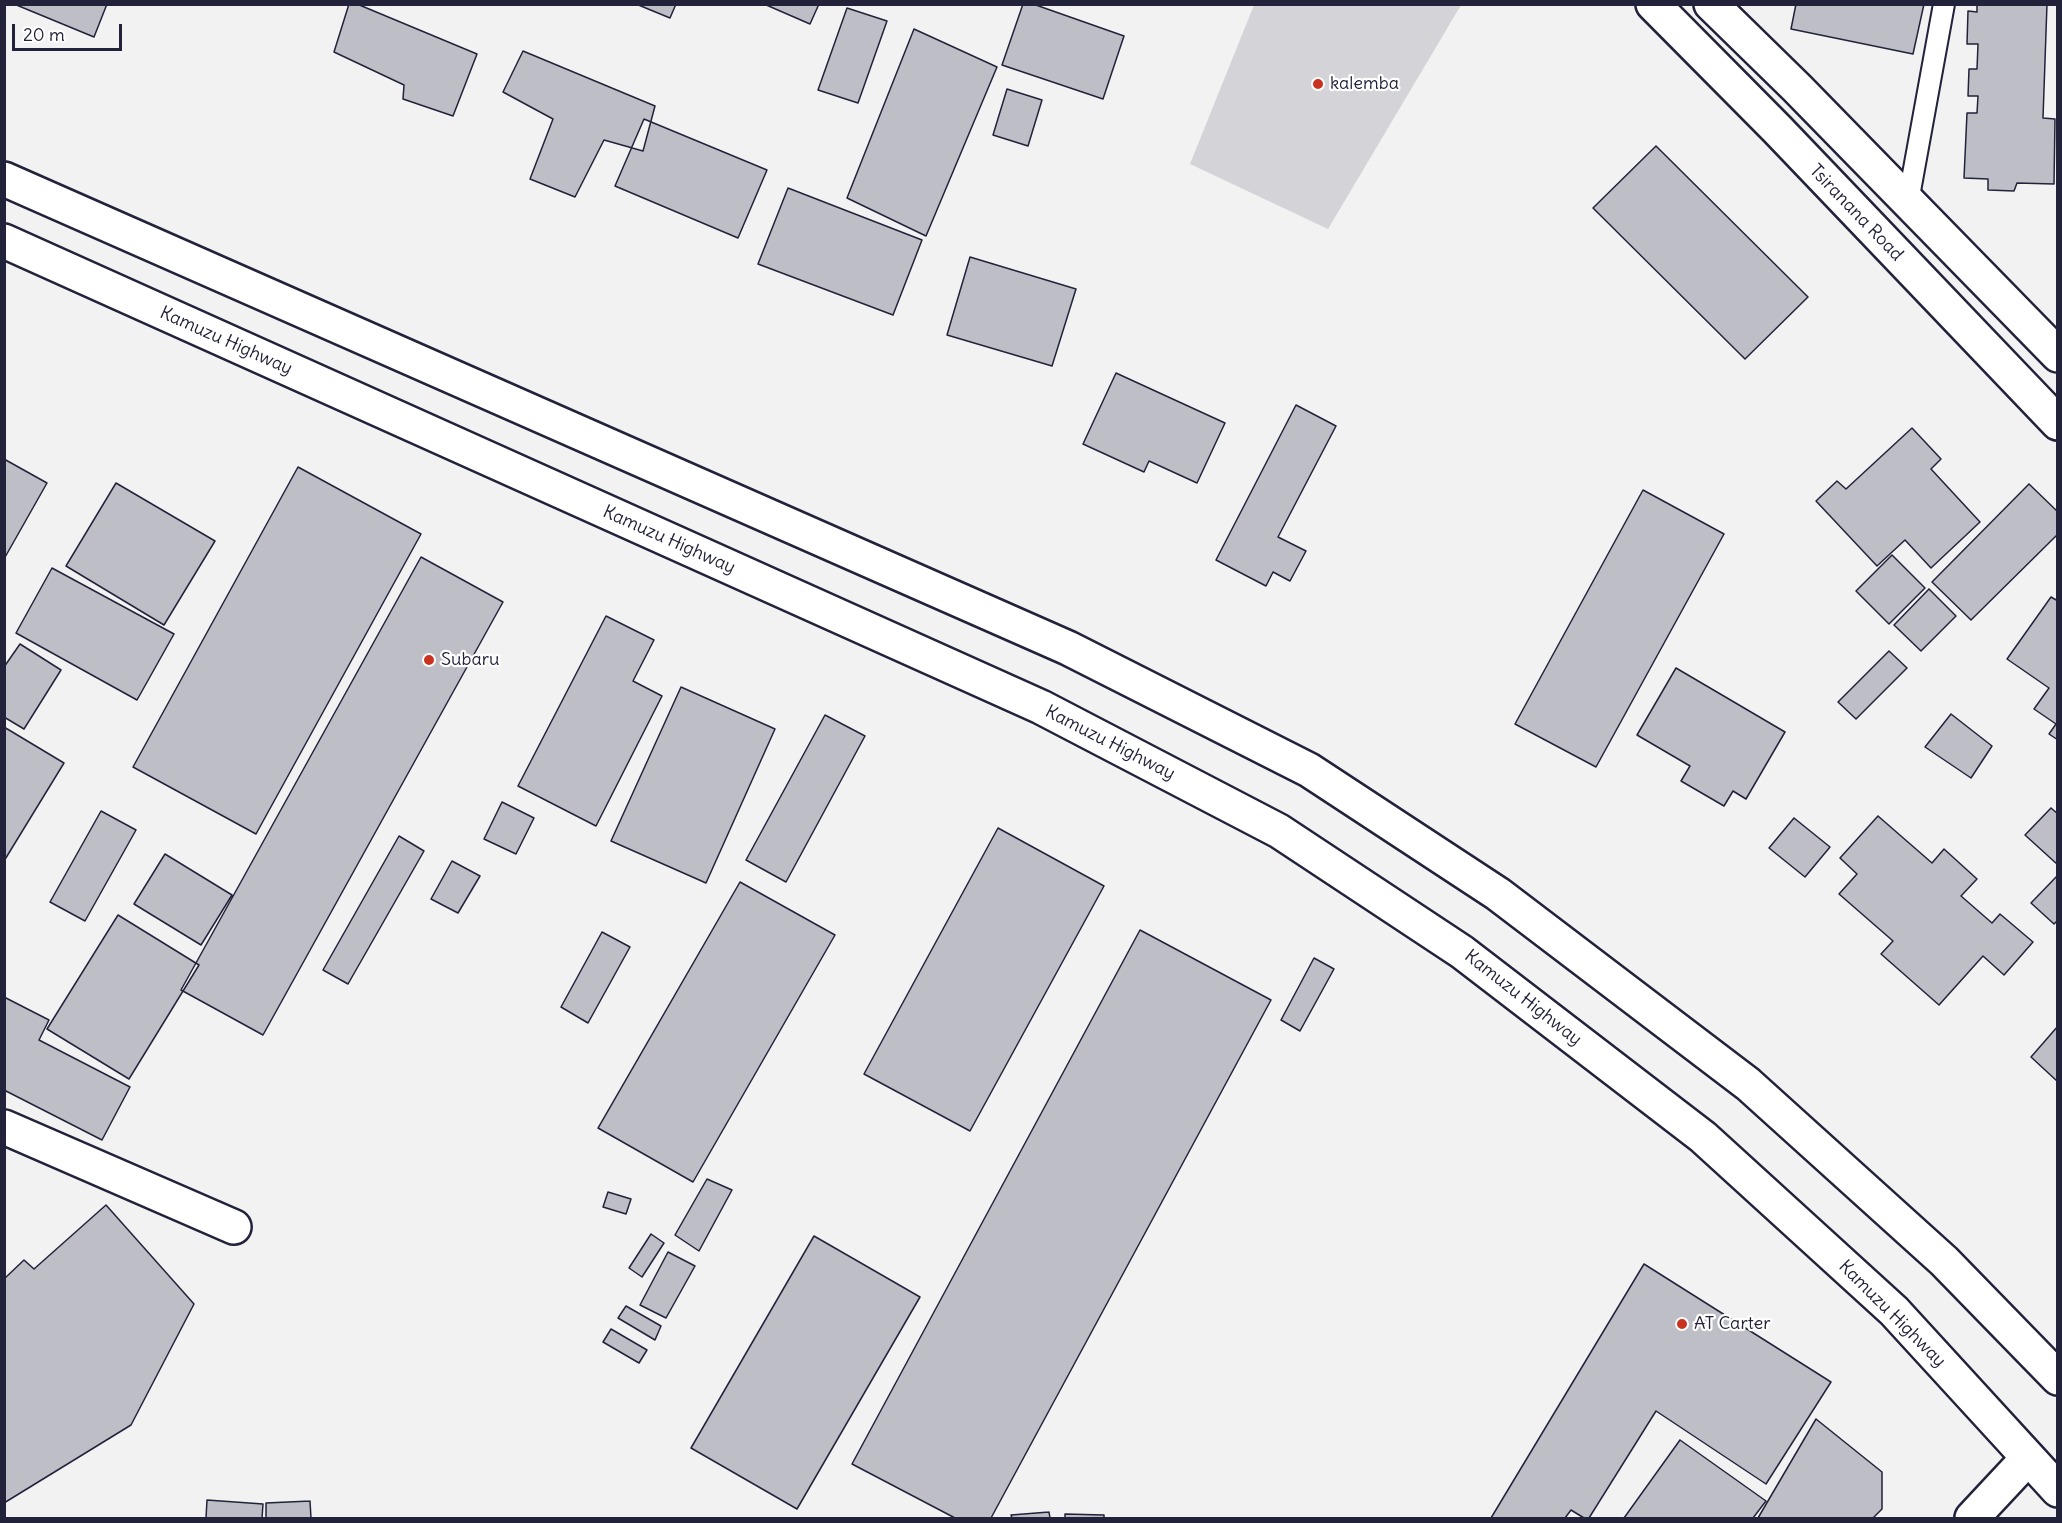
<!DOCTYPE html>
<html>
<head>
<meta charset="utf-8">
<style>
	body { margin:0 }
	#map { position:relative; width:2062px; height:1523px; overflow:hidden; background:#f2f2f3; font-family:Delius,sans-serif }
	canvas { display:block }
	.frame { position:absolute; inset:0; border:6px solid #22223b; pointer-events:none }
	.scale { position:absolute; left:12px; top:24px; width:110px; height:27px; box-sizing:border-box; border:3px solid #22223b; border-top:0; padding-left:8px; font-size:18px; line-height:21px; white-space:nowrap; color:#22223b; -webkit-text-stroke:4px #fff; paint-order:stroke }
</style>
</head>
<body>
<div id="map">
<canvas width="2062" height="1523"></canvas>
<div class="frame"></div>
<div class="scale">20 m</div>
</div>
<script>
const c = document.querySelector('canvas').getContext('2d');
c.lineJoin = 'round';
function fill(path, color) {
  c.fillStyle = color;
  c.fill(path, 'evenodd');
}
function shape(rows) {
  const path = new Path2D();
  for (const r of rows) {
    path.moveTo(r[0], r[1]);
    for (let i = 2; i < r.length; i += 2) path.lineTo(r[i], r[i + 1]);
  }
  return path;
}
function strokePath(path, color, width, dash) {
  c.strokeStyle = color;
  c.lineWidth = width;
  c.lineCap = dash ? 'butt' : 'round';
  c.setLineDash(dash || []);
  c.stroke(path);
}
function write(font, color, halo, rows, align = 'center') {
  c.font = font + ' Delius,sans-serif';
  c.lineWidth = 4.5;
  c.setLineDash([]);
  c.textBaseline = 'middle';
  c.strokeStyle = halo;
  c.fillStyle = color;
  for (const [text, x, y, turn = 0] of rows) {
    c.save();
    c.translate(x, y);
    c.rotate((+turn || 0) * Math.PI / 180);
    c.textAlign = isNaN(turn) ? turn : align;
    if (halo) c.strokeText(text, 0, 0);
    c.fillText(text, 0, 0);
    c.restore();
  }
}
fill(shape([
	[1254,5,1461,5,1328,229,1190,164]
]), '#d3d3d8');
const building = shape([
	[14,4,107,4,94,37,14,4],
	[349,4,357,4,477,54,453,116,403,99,404,85,334,52,349,4],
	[636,4,676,4,670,18,636,4],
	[764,4,819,4,810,24,764,4],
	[1023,4,1033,4,1124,36,1103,99,1002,65,1023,4],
	[1796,4,1924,4,1913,54,1791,29,1796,4],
	[1977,4,2047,4,2043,118,2055,119,2054,184,2017,183,2014,191,1988,190,1988,179,1964,178,1967,113,1977,113,1978,96,1968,96,1969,69,1977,69,1978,44,1967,44,1968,11,1977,12,1977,4],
	[847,8,887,21,858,103,818,90,847,8],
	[914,29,997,67,926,236,847,198,914,29],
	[523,51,655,106,643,151,604,140,575,197,530,179,553,119,503,92,523,51],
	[1007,89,1042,100,1028,146,993,135,1007,89],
	[644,119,767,170,738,238,615,186,644,119],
	[1656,146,1808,297,1745,359,1593,208,1656,146],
	[788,188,922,240,893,315,758,264,788,188],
	[970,257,1076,289,1052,366,947,335,970,257],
	[1116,373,1225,423,1197,483,1149,461,1144,472,1083,444,1116,373],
	[1296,405,1336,426,1278,537,1306,551,1290,581,1273,572,1266,586,1216,560,1296,405],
	[1912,428,1941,459,1931,469,1980,522,1931,568,1905,540,1877,566,1816,501,1837,481,1846,489,1912,428],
	[4,459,47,483,4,559,4,459],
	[298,467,421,534,256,834,133,767,298,467],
	[116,483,215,541,164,625,66,566,116,483],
	[2029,484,2058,512,2058,534,1971,620,1932,582,2029,484],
	[1643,490,1724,534,1596,767,1515,724,1643,490],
	[1892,555,1925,588,1889,624,1856,591,1892,555],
	[421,557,503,602,263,1035,181,990,421,557],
	[52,568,174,634,137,700,16,633,52,568],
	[1929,589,1956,616,1921,651,1894,625,1929,589],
	[2051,597,2058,601,2058,740,2049,734,2056,724,2034,709,2049,688,2007,659,2051,597],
	[606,616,654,640,633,681,662,696,596,826,518,786,606,616],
	[20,644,61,670,24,729,4,717,4,667,20,644],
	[1889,651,1907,668,1856,719,1838,702,1889,651],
	[1676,668,1785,732,1746,799,1733,791,1724,806,1681,781,1690,766,1637,735,1676,668],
	[681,687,775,729,706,883,611,841,681,687],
	[1951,714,1992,746,1971,778,1925,747,1951,714],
	[825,715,865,736,786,882,746,860,825,715],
	[4,727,64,763,4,861,4,727],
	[502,802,534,818,516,854,484,839,502,802],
	[2051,808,2058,814,2058,865,2025,835,2051,808],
	[101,811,136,830,85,921,50,902,101,811],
	[1878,816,1932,863,1944,849,1977,879,1961,896,1992,923,2000,914,2033,942,2004,975,1983,956,1939,1005,1881,954,1893,941,1839,894,1857,874,1840,858,1878,816],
	[1794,818,1830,847,1805,877,1769,848,1794,818],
	[998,828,1104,886,970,1131,864,1074,998,828],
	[399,836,424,851,348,984,323,970,399,836],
	[165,854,232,895,201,945,134,904,165,854],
	[452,861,480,876,458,913,431,899,452,861],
	[2058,875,2058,920,2054,924,2031,903,2058,875],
	[740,882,835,935,693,1182,598,1128,740,882],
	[118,915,199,965,129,1079,47,1029,118,915],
	[1140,930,1271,1000,991,1518,955,1518,852,1464,1140,930],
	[602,932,630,947,588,1023,561,1007,602,932],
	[1314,958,1334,969,1300,1031,1281,1020,1314,958],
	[4,997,49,1020,39,1040,130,1087,102,1140,4,1090,4,997],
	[2058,1026,2058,1082,2031,1057,2058,1026],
	[707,1179,732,1190,699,1251,675,1235,707,1179],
	[608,1192,631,1199,626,1214,603,1207,608,1192],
	[106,1205,194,1304,131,1425,4,1503,4,1279,24,1260,34,1269,106,1205],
	[651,1234,664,1243,642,1277,629,1268,651,1234],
	[814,1236,920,1297,797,1509,691,1448,814,1236],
	[668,1252,695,1266,666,1318,640,1305,668,1252],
	[1644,1264,1831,1382,1766,1484,1656,1411,1589,1518,1584,1518,1571,1510,1565,1518,1491,1518,1644,1264],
	[626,1306,661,1326,655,1340,618,1318,626,1306],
	[611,1329,647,1350,639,1363,603,1342,611,1329],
	[1816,1419,1882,1472,1882,1509,1873,1518,1758,1518,1816,1419],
	[1680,1440,1766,1501,1753,1518,1624,1518,1680,1440],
	[207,1500,263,1504,262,1518,206,1518,207,1500],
	[310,1501,311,1518,266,1518,266,1503,310,1501],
	[1049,1512,1050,1518,1012,1518,1011,1515,1049,1512],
	[1065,1514,1104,1515,1104,1518,1065,1518,1065,1514]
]);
fill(building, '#bebec6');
strokePath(building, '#22223b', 1.5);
const service = shape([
	[1908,202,1944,4]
]);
const minor = shape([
	[4,1127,234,1227],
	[1972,1518,2028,1458]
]);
const trunk = shape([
	[1653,4,1777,129,2058,423],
	[1711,4,1797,88,2058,355],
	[4,179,1068,648,1309,770,1498,894,1748,1084,1944,1261,2058,1378],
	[4,241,1041,707,1279,831,1462,952,1703,1137,1894,1311,2058,1490]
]);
strokePath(service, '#22223b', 24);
strokePath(minor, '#22223b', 38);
strokePath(trunk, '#22223b', 38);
strokePath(service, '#fff', 20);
strokePath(minor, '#fff', 33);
strokePath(trunk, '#fff', 33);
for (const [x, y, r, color] of [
	[1318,84,6,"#c8321e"],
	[429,660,6,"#c8321e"],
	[1682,1324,6,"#c8321e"]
]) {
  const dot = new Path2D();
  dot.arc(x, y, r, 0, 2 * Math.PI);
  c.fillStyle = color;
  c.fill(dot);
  strokePath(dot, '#fff', 2);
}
write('18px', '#22223b', '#fff', [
	["kalemba",1330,84],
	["Subaru",441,660],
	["AT Carter",1694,1324]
], 'left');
write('18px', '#22223b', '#fff', [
	["Tsiranana Road",1856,213,46],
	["Kamuzu Highway",226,341,24],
	["Kamuzu Highway",669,540,24],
	["Kamuzu Highway",1110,743,27],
	["Kamuzu Highway",1523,998,38],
	["Kamuzu Highway",1892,1314,45]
]);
</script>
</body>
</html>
